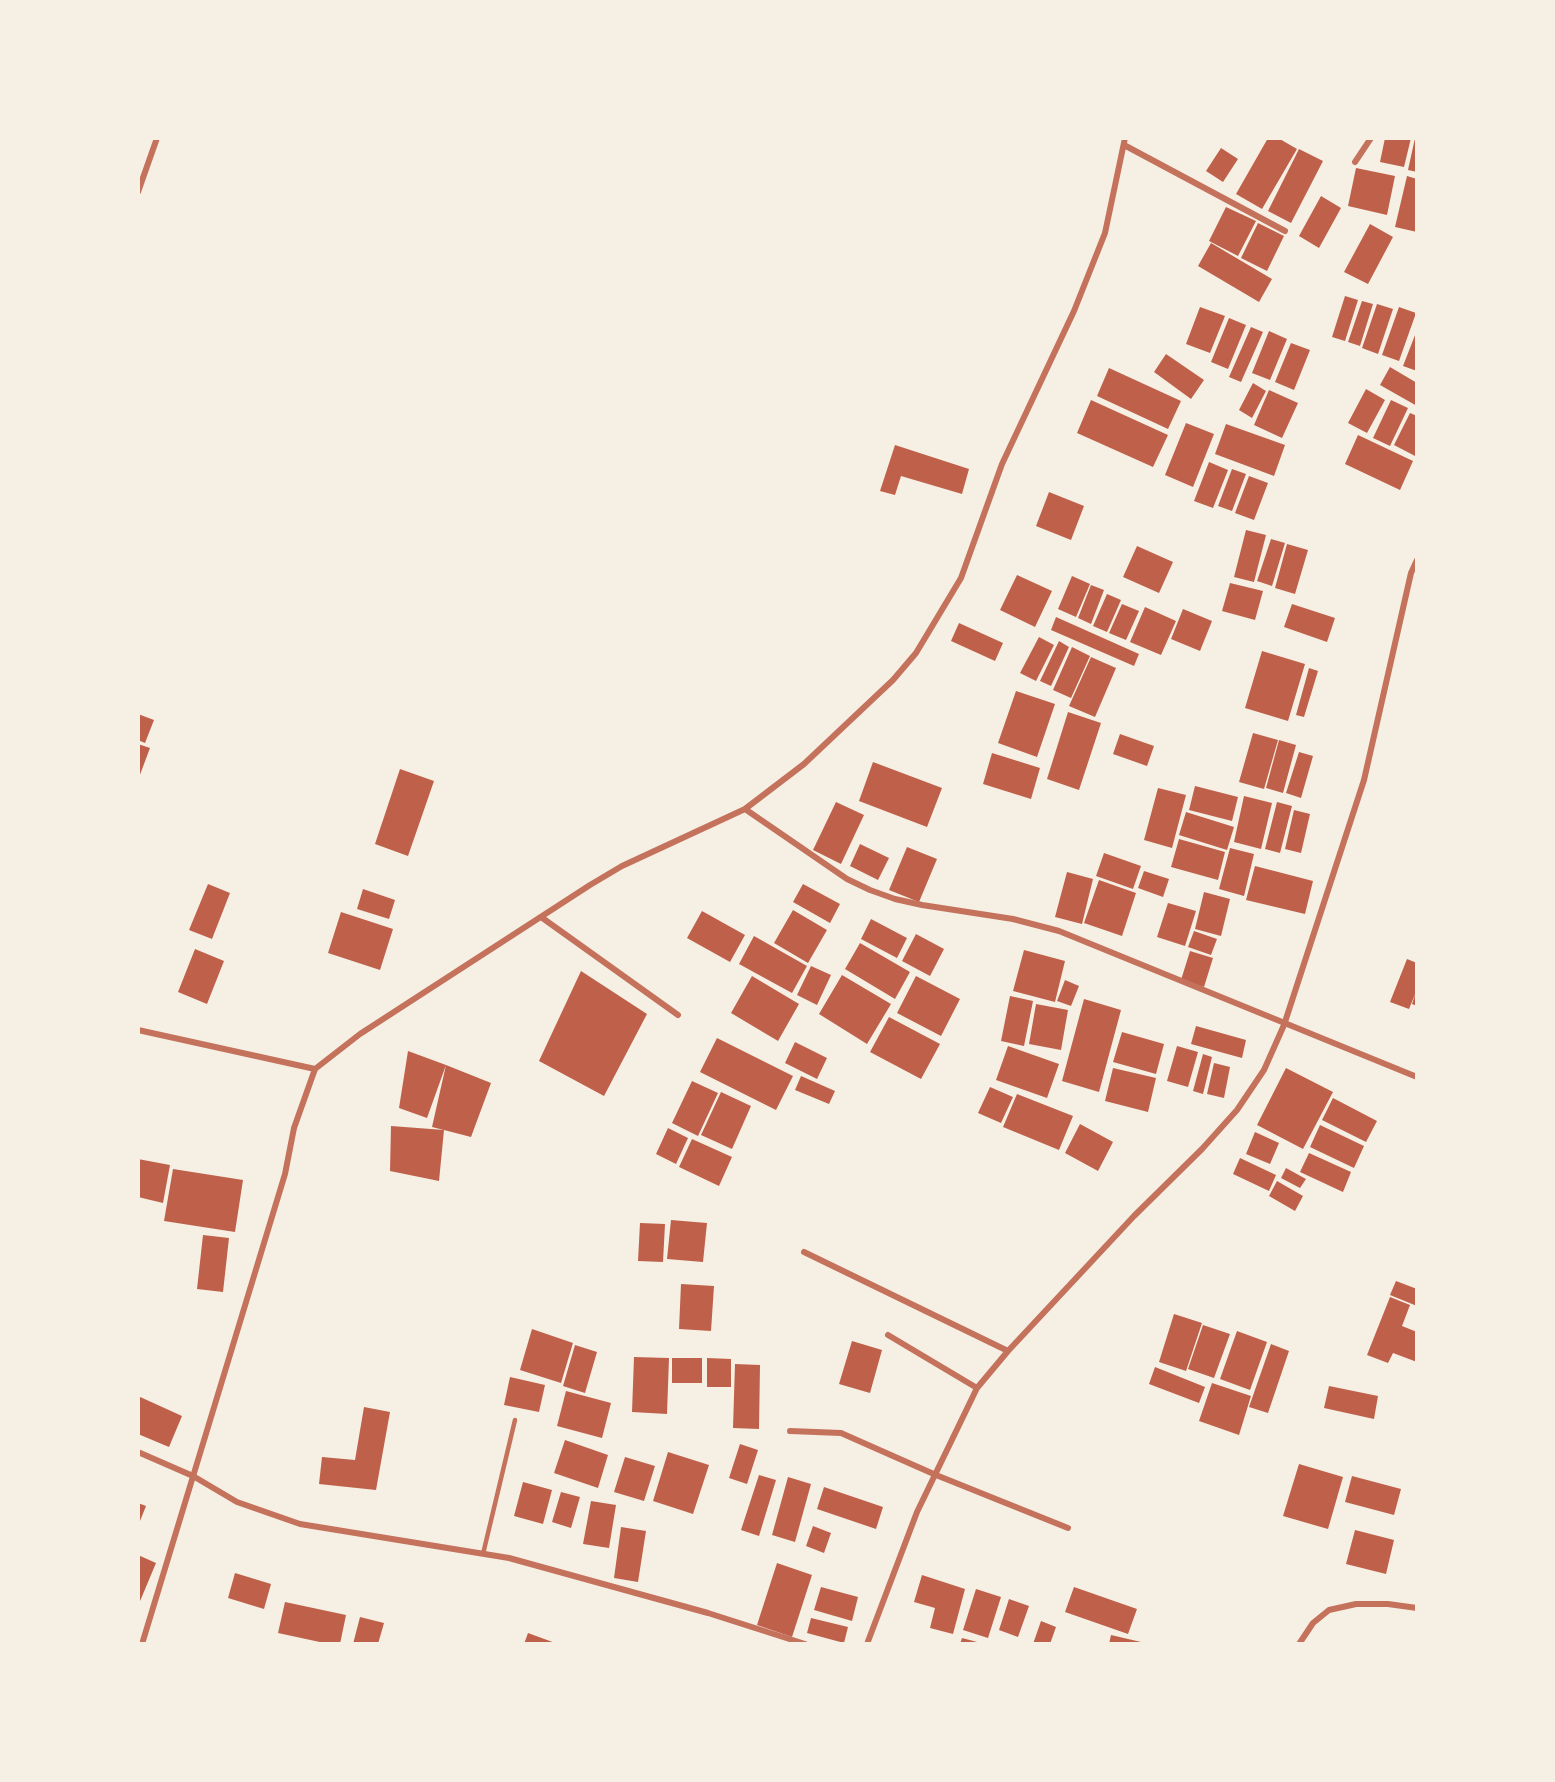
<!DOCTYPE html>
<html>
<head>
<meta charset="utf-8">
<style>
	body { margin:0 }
	#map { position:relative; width:1555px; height:1782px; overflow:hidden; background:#f6efe4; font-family:Helvetica,sans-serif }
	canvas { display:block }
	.frame { position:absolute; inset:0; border:140px solid #f6efe4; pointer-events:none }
</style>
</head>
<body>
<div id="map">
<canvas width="1555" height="1782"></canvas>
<div class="frame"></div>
</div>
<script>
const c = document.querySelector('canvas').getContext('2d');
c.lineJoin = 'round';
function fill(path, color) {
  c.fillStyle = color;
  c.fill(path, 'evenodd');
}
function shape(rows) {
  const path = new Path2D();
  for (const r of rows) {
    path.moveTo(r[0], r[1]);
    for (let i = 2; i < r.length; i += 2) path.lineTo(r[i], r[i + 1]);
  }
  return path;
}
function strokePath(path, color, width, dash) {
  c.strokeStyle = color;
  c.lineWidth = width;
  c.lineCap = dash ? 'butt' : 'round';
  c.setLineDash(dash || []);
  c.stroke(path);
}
fill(shape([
	[1268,138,1278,138,1297,149,1262,209,1236,194],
	[1385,138,1411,138,1404,167,1380,162],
	[1415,138,1417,138,1417,172,1408,170],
	[1221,148,1238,159,1223,182,1206,171],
	[1299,149,1323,161,1291,223,1268,211],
	[1356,168,1395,176,1387,215,1348,206],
	[1407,176,1417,179,1417,232,1395,227],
	[1321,196,1341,208,1319,248,1299,236],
	[1226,207,1256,221,1238,256,1209,241],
	[1258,223,1284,236,1267,271,1241,258],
	[1370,224,1393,237,1368,284,1344,272],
	[1211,243,1272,279,1259,302,1198,266],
	[1345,296,1358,300,1345,341,1332,337],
	[1362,301,1373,304,1360,346,1348,342],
	[1377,304,1393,309,1378,354,1362,348],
	[1200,307,1225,316,1210,353,1186,344],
	[1399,307,1416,313,1399,361,1382,355],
	[1229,318,1246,325,1228,369,1211,362],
	[1251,327,1263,332,1241,382,1229,377],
	[1417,330,1417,371,1403,366],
	[1269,331,1287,339,1270,380,1252,373],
	[1291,343,1310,350,1294,390,1275,382],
	[1166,354,1204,380,1191,399,1154,372],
	[1390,367,1417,383,1417,406,1380,385],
	[1109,368,1181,401,1168,429,1097,396],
	[1253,383,1266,391,1252,418,1239,410],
	[1366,389,1385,400,1367,433,1348,423],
	[1269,390,1298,403,1282,438,1254,425],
	[1091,400,1168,435,1153,467,1077,433],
	[1391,400,1408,408,1390,446,1373,438],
	[1410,413,1417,416,1417,457,1394,445],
	[1186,423,1214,434,1193,487,1165,475],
	[1226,424,1285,445,1274,476,1215,454],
	[1358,435,1413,461,1400,490,1345,464],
	[895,445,969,469,962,494,901,476,895,495,880,491],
	[1209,462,1228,470,1213,508,1194,501],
	[1232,469,1246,474,1232,511,1218,506],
	[1249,476,1268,483,1254,520,1235,513],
	[1049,492,1084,506,1071,540,1036,526],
	[1246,530,1266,535,1254,582,1234,577],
	[1271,539,1285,543,1272,586,1257,581],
	[1287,544,1308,550,1295,594,1275,588],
	[1137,546,1173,562,1159,593,1123,577],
	[1017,575,1052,591,1035,627,1000,610],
	[1072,576,1090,584,1076,617,1058,609],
	[1230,583,1263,591,1255,620,1222,611],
	[1091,585,1104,590,1091,624,1078,618],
	[1107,594,1121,600,1107,632,1093,626],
	[1122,604,1139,611,1126,640,1109,633],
	[1292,604,1335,618,1327,642,1284,627],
	[1145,607,1176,621,1161,655,1130,642],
	[1183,609,1212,621,1200,651,1171,639],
	[1056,617,1139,654,1134,666,1051,630],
	[959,623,1003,643,995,661,951,641],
	[1039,637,1054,645,1036,681,1020,673],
	[1059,641,1069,647,1051,686,1040,681],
	[1072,647,1090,656,1071,698,1053,690],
	[1262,651,1305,664,1288,721,1245,708],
	[1091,657,1116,668,1095,717,1069,706],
	[1309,668,1318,671,1304,717,1296,715],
	[1016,691,1055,704,1037,757,998,743],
	[1068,712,1101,723,1079,790,1047,779],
	[138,714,154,720,145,743,138,740],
	[1253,733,1278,740,1264,789,1239,782],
	[1120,734,1154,746,1147,766,1113,754],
	[1279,740,1296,745,1283,793,1266,788],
	[138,744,150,748,138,780],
	[1299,752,1313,756,1301,798,1286,793],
	[992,753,1040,768,1031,799,983,784],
	[873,762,942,788,927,827,859,801],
	[400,769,434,781,408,856,375,844],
	[1195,786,1238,797,1232,821,1189,810],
	[1158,788,1186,795,1172,848,1144,840],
	[1244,796,1272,803,1261,849,1234,842],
	[836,802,864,815,841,864,813,850],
	[1277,802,1292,806,1280,853,1265,849],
	[1294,810,1310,814,1301,853,1285,849],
	[1186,812,1234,827,1227,850,1179,835],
	[1179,839,1225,852,1218,880,1171,867],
	[860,844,889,858,878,880,850,866],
	[907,847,937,859,919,902,889,890],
	[1230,848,1254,854,1244,896,1219,889],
	[1104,853,1141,866,1133,889,1096,876],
	[1255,866,1313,881,1305,914,1246,900],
	[1144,871,1169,879,1163,897,1138,888],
	[1067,872,1093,879,1082,924,1055,917],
	[1099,880,1136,893,1122,936,1084,923],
	[208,884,230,893,212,939,189,930],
	[803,884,840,904,830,923,793,902],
	[363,889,395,900,389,919,357,909],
	[1204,892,1230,899,1221,936,1195,929],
	[1168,903,1196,911,1185,946,1157,937],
	[793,910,827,930,808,963,774,943],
	[702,911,745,935,730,962,687,938],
	[341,912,393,929,380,970,328,953],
	[871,919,907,938,897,958,861,939],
	[1194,931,1217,939,1211,955,1188,947],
	[916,934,944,949,930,976,902,961],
	[754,936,807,966,792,993,739,964],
	[860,943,910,972,895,999,845,969],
	[195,949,224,961,207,1004,178,992],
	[1024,950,1065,961,1055,1002,1013,991],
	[1190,951,1213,958,1204,987,1181,980],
	[1407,959,1417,963,1417,1006,1412,1004,1416,992,1409,1009,1390,1002],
	[811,966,831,975,817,1005,797,995],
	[581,971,647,1014,604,1096,539,1061],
	[842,975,891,1004,867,1044,819,1014],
	[752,976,799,1004,778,1041,731,1013],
	[916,976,960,999,941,1036,897,1013],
	[1065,980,1079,986,1071,1006,1057,1001],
	[1010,996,1033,1001,1024,1046,1001,1041],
	[1084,999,1121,1010,1099,1092,1062,1081],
	[1036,1004,1068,1010,1061,1050,1029,1044],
	[889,1017,940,1044,921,1079,870,1052],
	[1196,1026,1246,1040,1242,1058,1191,1044],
	[1122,1032,1164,1044,1156,1074,1113,1062],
	[717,1038,793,1076,776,1110,700,1072],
	[795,1042,827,1058,817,1079,785,1063],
	[1008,1046,1059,1064,1047,1098,996,1080],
	[1177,1046,1198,1052,1188,1087,1167,1081],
	[408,1051,446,1065,427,1118,399,1108],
	[1203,1054,1212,1057,1203,1094,1193,1091],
	[1214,1063,1230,1067,1224,1098,1207,1094],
	[446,1065,491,1083,471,1137,444,1130,439,1181,390,1171,391,1126,444,1130,432,1127],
	[1113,1068,1156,1078,1148,1112,1105,1101],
	[1286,1068,1333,1092,1303,1149,1257,1125],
	[801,1076,835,1091,829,1104,795,1090],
	[692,1081,718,1093,698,1136,672,1123],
	[990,1087,1013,1097,1001,1123,978,1113],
	[721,1092,751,1106,732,1149,701,1135],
	[1017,1094,1073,1116,1059,1150,1003,1127],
	[1333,1098,1377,1121,1366,1142,1322,1120],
	[1080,1124,1113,1142,1098,1171,1065,1153],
	[1320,1125,1364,1146,1354,1168,1310,1147],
	[668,1128,688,1138,676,1164,656,1154],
	[1255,1132,1279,1143,1270,1164,1246,1154],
	[692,1139,732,1157,719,1186,679,1167],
	[1309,1153,1351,1172,1343,1192,1300,1172],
	[1240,1158,1276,1175,1269,1191,1233,1174],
	[138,1159,170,1165,163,1203,138,1197],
	[1286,1168,1306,1179,1300,1188,1281,1178],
	[173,1169,243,1180,235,1232,164,1221],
	[1277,1181,1303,1196,1295,1211,1269,1196],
	[671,1220,707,1223,703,1262,667,1259],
	[640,1223,665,1224,663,1262,638,1261],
	[203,1235,229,1238,223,1292,197,1289],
	[1396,1281,1417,1289,1417,1306,1390,1295],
	[681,1284,714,1286,711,1331,679,1329],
	[1390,1297,1410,1305,1402,1326,1417,1332,1417,1362,1393,1353,1388,1363,1367,1355],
	[1174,1314,1202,1323,1186,1371,1159,1362],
	[1203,1325,1230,1334,1214,1378,1188,1369],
	[532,1329,573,1343,561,1383,520,1370],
	[1237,1331,1267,1342,1250,1390,1220,1379],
	[852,1341,882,1350,870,1393,839,1384],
	[1271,1344,1289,1351,1268,1413,1249,1407],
	[575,1345,597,1352,585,1393,563,1386],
	[634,1357,669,1358,667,1414,632,1412],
	[672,1358,702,1358,702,1383,672,1383],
	[707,1358,731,1359,731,1387,707,1387],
	[735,1364,760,1365,759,1429,733,1428],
	[1155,1367,1205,1387,1199,1403,1149,1384],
	[510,1377,545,1385,539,1412,504,1405],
	[1212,1383,1251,1396,1239,1435,1199,1421],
	[1329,1386,1378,1396,1374,1419,1324,1408],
	[566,1391,611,1403,602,1438,557,1426],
	[138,1396,182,1416,169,1447,138,1434],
	[364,1407,390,1412,376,1490,319,1484,322,1457,355,1460],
	[565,1440,608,1455,598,1488,554,1473],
	[740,1444,758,1450,747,1484,729,1478],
	[668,1452,709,1465,693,1514,653,1501],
	[625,1457,655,1466,644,1501,614,1492],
	[1299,1464,1343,1477,1328,1529,1283,1516],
	[759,1475,776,1480,759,1536,741,1530],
	[1352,1476,1401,1489,1394,1515,1345,1502],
	[788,1477,811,1484,795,1542,772,1535],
	[523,1482,552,1490,543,1524,514,1516],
	[824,1487,883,1507,876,1529,817,1509],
	[561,1492,580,1497,571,1528,552,1522],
	[591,1501,616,1505,609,1548,583,1544],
	[138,1503,146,1506,138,1526],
	[813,1526,831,1533,824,1553,806,1546],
	[621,1527,646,1531,638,1582,614,1578],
	[1355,1530,1394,1540,1386,1574,1346,1564],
	[138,1555,156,1563,138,1606],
	[777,1563,812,1575,792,1637,757,1625],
	[235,1573,271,1584,264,1609,228,1598],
	[922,1575,965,1589,953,1634,930,1628,935,1608,914,1602],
	[821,1587,858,1597,852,1621,814,1610],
	[1074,1587,1137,1609,1128,1634,1065,1612],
	[976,1589,1001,1597,988,1638,963,1630],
	[1009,1599,1029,1606,1018,1637,999,1630],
	[285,1602,346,1615,340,1644,329,1644,278,1633],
	[360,1617,384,1623,378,1644,353,1644],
	[811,1618,848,1627,844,1643,807,1633],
	[1041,1621,1056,1627,1050,1644,1033,1644],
	[528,1633,558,1644,524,1644],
	[1111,1635,1141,1642,1140,1644,1109,1644],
	[962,1638,981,1643,981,1644,960,1644]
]), '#bf614a');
strokePath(shape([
	[483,1554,515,1420]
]), '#c5725c', 4.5);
strokePath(shape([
	[1124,145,1285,231],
	[1355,162,1371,138],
	[138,192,157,138],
	[745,809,847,879,870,890,895,899,922,905,1013,919,1059,931,1417,1077],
	[541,917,678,1015],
	[138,1030,315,1069],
	[804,1252,1008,1351],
	[888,1335,977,1388],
	[790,1431,841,1433,936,1475,1068,1528],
	[138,1452,193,1476,237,1502,300,1524,509,1558,708,1613,805,1644],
	[142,1644,285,1174,294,1128,315,1069,360,1034,590,885,622,866,745,809,804,764,893,680,916,653,961,578,1002,464,1074,311,1105,233,1125,138],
	[867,1644,917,1512,977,1388,1008,1351,1134,1216,1202,1149,1237,1110,1264,1070,1284,1025,1364,780,1411,573,1417,560],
	[1299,1644,1313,1623,1329,1610,1356,1604,1388,1604,1417,1608]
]), '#c5725c', 6);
</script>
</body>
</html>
